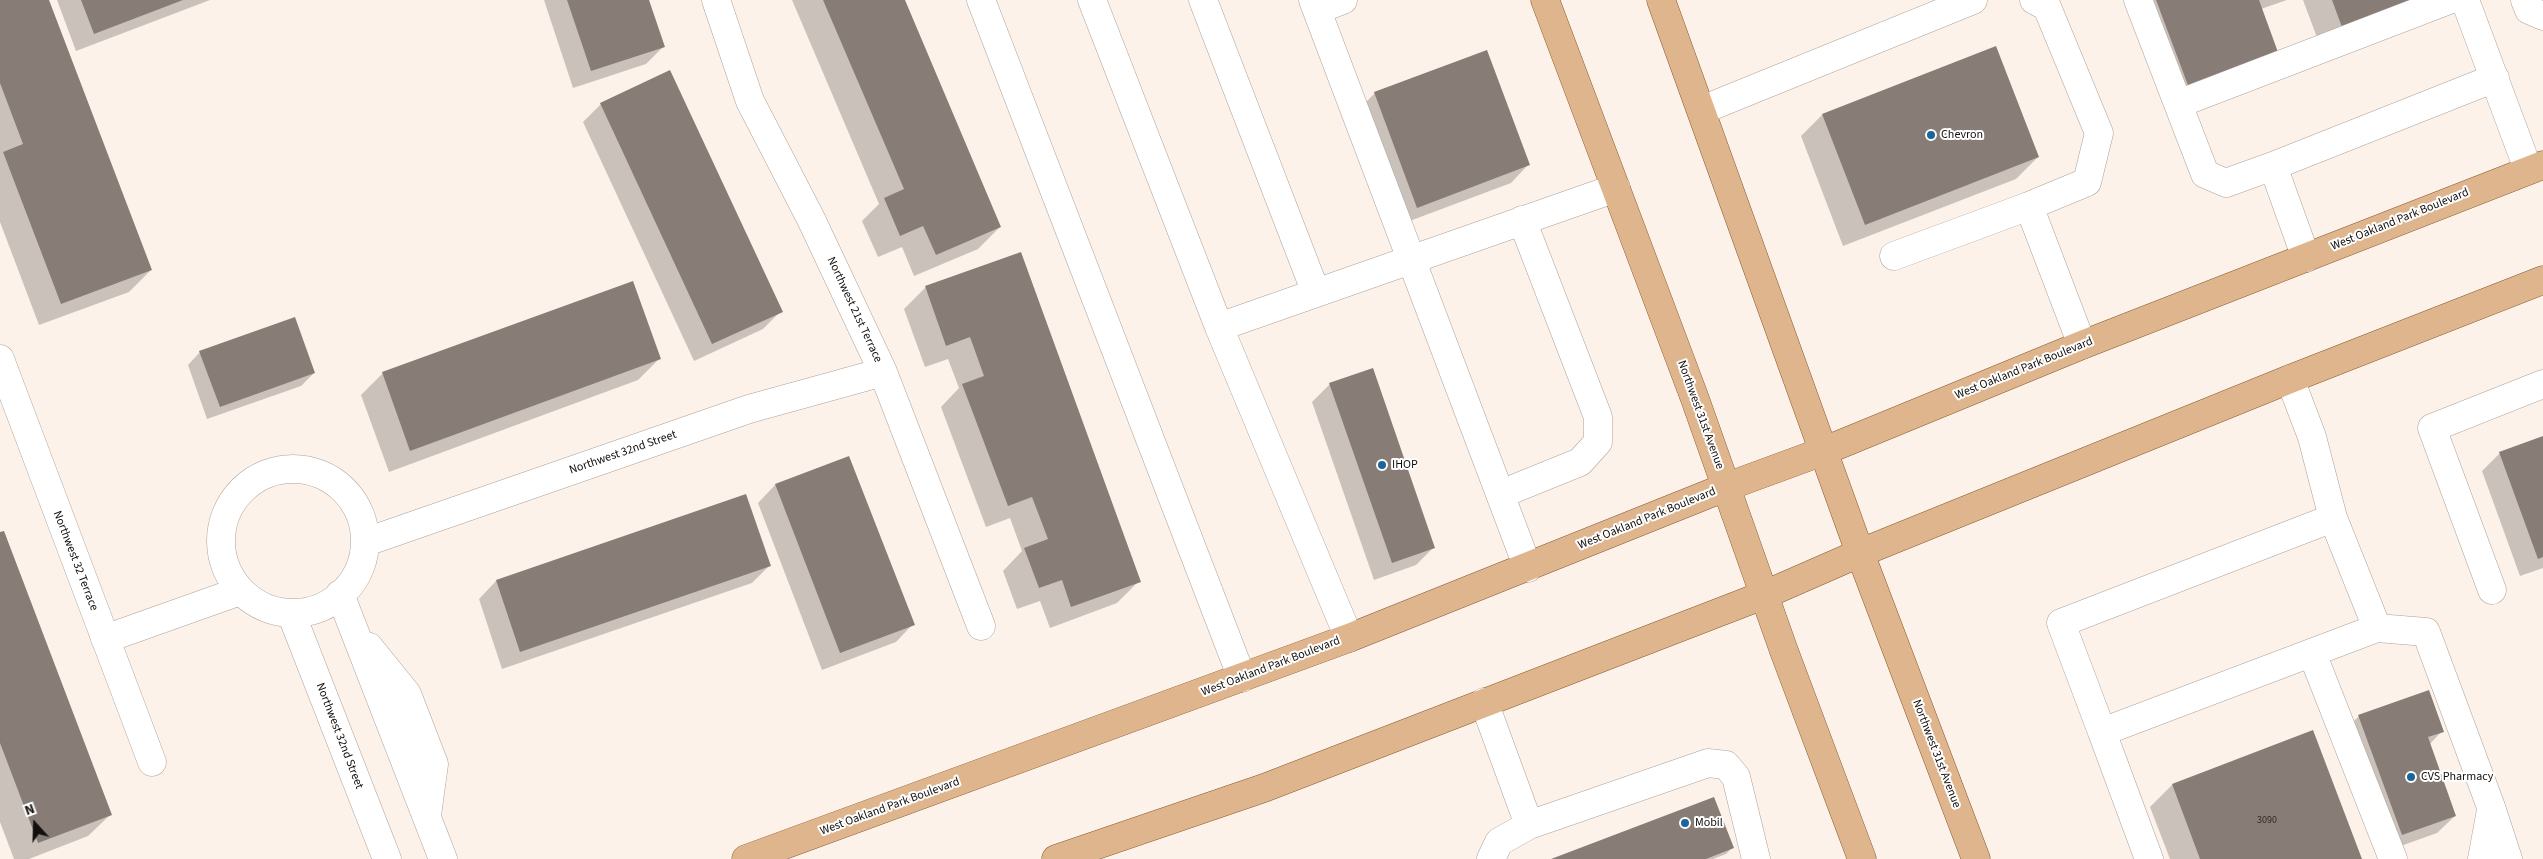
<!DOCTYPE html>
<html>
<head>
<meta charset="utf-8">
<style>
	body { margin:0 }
	#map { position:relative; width:2543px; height:859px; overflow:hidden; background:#fdf2ea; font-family:"Source Sans 3",sans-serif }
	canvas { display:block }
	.north { position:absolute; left:10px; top:799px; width:50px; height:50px; -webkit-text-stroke:4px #fff; paint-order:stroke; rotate:340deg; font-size:14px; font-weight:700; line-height:20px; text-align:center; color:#120f0c }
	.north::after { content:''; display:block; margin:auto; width:18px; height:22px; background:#120f0c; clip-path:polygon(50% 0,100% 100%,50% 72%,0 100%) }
</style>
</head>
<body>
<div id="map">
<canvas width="2543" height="859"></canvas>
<div class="north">N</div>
</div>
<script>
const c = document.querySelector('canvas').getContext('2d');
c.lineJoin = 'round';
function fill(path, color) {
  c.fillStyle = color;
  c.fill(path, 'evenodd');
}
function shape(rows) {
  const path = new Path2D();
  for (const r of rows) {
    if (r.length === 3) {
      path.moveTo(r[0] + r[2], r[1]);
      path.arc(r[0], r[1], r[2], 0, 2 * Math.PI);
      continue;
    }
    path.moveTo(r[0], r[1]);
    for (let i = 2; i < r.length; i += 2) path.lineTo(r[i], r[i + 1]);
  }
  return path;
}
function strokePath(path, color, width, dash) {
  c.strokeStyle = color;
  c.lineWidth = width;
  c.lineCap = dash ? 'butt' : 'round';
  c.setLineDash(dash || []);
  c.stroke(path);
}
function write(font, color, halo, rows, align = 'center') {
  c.font = font + ' "Source Sans 3",sans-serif';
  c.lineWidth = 4;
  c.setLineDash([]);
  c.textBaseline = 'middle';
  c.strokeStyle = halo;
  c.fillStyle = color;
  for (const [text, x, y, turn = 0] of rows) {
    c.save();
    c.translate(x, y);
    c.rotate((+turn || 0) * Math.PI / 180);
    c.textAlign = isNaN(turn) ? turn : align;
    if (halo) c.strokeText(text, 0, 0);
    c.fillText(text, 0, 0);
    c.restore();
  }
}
fill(shape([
	[0,0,47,0,151,270,129,292,39,325,0,222],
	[57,0,210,0,76,51],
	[544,0,648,0,663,47,646,64,573,88],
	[792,0,903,0,1000,227,978,249,914,276,902,247,878,257,862,221,879,204],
	[2127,0,2287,0,2261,9,2167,109],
	[2303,0,2427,0,2322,51],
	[1375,93,1528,165,1511,183,1399,225,1357,111],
	[601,104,781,311,763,329,694,361,583,122],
	[1822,115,2038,157,2016,179,1843,246,1801,136],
	[1020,254,1139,581,1117,603,1050,628,1040,601,1017,609,1003,571,1022,551,1010,518,986,527,941,407,959,388,948,359,925,367,904,309,926,287],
	[200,352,314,373,301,386,207,419,188,365],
	[660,358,638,380,389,472,361,395,383,373],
	[1330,384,1434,547,1416,565,1374,580,1312,402],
	[2543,438,2543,568,2520,576,2482,471,2500,453],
	[849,457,913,624,896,642,822,670,758,503,775,485],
	[0,534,110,815,88,836,29,859,14,859,0,822],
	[770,565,752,583,502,669,479,599,496,581],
	[2359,716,2442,731,2429,745,2455,816,2437,833,2384,852,2341,734],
	[2172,785,2360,859,2170,859,2150,807],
	[1732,848,1726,854,1713,859,1554,859]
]), '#0003');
fill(shape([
	[0,0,49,0,152,270,61,304,3,152,23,144,0,83],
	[81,0,183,0,94,34],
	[567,0,649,0,665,47,591,71],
	[823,0,905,0,1001,227,936,255,923,226,900,236,884,198,904,189],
	[2156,0,2259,0,2279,55,2189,88],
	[2332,0,2425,0,2343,30],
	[1996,46,2039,157,1865,225,1822,114],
	[1487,50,1530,165,1417,208,1374,92],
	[670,70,783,312,712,344,600,103],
	[1021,252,1141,582,1071,607,1062,580,1039,588,1024,548,1048,539,1032,497,1008,506,962,384,984,376,970,337,946,346,925,286],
	[633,281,661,359,410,451,382,372],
	[295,317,315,373,220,407,199,351],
	[1373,368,1435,548,1392,563,1329,383],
	[2543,436,2543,557,2538,559,2499,452],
	[849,456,915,625,840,653,775,484],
	[746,494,771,566,520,652,496,580],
	[4,531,112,815,38,843,0,743,0,532],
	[2429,690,2444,732,2428,737,2456,816,2402,835,2358,715],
	[2313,730,2362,859,2200,859,2172,784],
	[1714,797,1734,848,1706,859,1551,859]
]), '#877d76');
const minor = shape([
	[716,0,750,101,811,219,883,372,981,626],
	[981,0,1242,678],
	[1092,0,1219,327,1349,638],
	[1203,0,1316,293],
	[1313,0,1528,568],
	[2034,0,2047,7,2099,133,2087,182,2029,206,2082,345],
	[2138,0,2205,174,2226,183,2273,166],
	[2465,0,2528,169],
	[2525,0,2529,10,2543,16],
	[1317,10,1343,0],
	[2178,104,2449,0],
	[1702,110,1973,0],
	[1894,256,2029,206],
	[2306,258,2273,166,2495,78],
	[1219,327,1616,188],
	[0,359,152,762],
	[2290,379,2312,437,2333,518],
	[293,541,72],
	[1501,494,1580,462,1598,442,1598,417,1522,220],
	[366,542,749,409,883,372],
	[2492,590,2432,428,2543,384],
	[340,594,443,859],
	[291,613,387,859],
	[105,639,240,591],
	[369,647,407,694,434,764,427,815],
	[2312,653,2393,859],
	[1484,702,1529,825,1499,842,1491,859],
	[2102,732,2061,623,2333,518,2377,628],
	[1529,825,1708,763,1726,765,1736,777,1756,859],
	[2149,859,2102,732,2377,628,2426,632,2491,807,2508,859],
	[2482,859,2491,810]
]);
const major = shape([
	[1545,0,1695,399,1784,651,1862,859],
	[1661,0,1860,553,1976,859],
	[746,859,1349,638,1726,487,1824,451,2082,345,2543,165],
	[1056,859,1264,788,1764,595,1860,553,2290,379,2543,280]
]);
strokePath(minor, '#aca29a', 29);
strokePath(major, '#895a2e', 29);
strokePath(minor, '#fff', 28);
strokePath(major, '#dfb58d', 28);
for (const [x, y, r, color] of [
	[1931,135,5,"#1d6498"],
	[1382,465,5,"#1d6498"],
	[2411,777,5,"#1d6498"],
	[1685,823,5,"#1d6498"]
]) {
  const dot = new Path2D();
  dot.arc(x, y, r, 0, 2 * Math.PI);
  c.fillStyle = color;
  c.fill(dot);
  strokePath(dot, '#fff', 2);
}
write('10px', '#2f2a26', null, [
	["3090",2267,821]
]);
write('12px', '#120f0c', '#fff', [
	["Chevron",1941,135],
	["IHOP",1392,465],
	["CVS Pharmacy",2421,777],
	["Mobil",1695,823]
], 'left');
write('12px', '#120f0c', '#fff', [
	["West Oakland Park Boulevard",2400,220,-22],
	["Northwest 21st Terrace",854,310,65],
	["West Oakland Park Boulevard",2024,369,-22],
	["Northwest 31st Avenue",1700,415,70],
	["Northwest 32nd Street",623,453,-19],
	["West Oakland Park Boulevard",1647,519,-22],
	["Northwest 32 Terrace",75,561,69],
	["West Oakland Park Boulevard",1271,667,-21],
	["Northwest 32nd Street",339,736,69],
	["Northwest 31st Avenue",1936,754,69],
	["West Oakland Park Boulevard",890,807,-20]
]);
</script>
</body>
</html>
